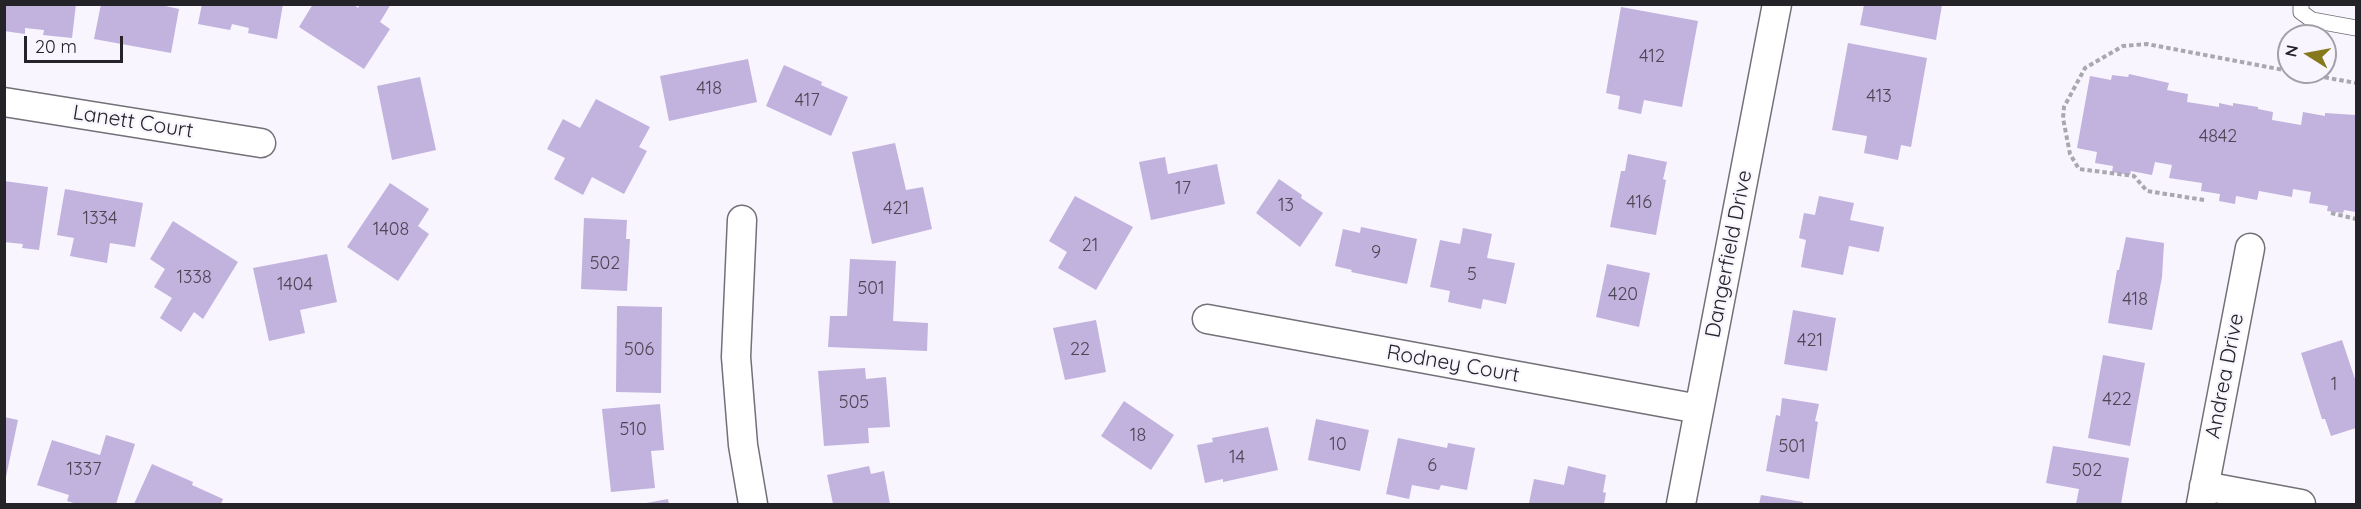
<!DOCTYPE html>
<html>
<head>
<meta charset="utf-8">
<style>
	body { margin:0 }
	#map { position:relative; width:2361px; height:509px; overflow:hidden; background:#f8f5fe; font-family:Quicksand,sans-serif }
	canvas { display:block }
	.frame { position:absolute; inset:0; border:6px solid #242327; pointer-events:none }
	.north { position:absolute; left:2277px; top:24px; width:60px; height:60px; box-sizing:border-box; background:#f8f5fe; border:2px solid #a3a1a8; border-radius:50%; rotate:281deg; font-size:16px; font-weight:700; line-height:24px; text-align:center; color:#242327 }
	.north::after { content:''; display:block; margin:auto; width:21px; height:27px; background:#86781d; clip-path:polygon(50% 0,100% 100%,50% 72%,0 100%) }
	.scale { position:absolute; left:24px; top:36px; width:99px; height:27px; box-sizing:border-box; border:3px solid #242327; border-top:0; padding-left:8px; font-size:18px; line-height:21px; white-space:nowrap; color:#242327; -webkit-text-stroke:4px #f8f5fe; paint-order:stroke }
</style>
</head>
<body>
<div id="map">
<canvas width="2361" height="509"></canvas>
<div class="frame"></div>
<div class="north">N</div>
<div class="scale">20 m</div>
</div>
<script>
const c = document.querySelector('canvas').getContext('2d');
c.lineJoin = 'round';
function fill(path, color) {
  c.fillStyle = color;
  c.fill(path, 'evenodd');
}
function shape(rows) {
  const path = new Path2D();
  for (const r of rows) {
    path.moveTo(r[0], r[1]);
    for (let i = 2; i < r.length; i += 2) path.lineTo(r[i], r[i + 1]);
  }
  return path;
}
function strokePath(path, color, width, dash) {
  c.strokeStyle = color;
  c.lineWidth = width;
  c.lineCap = dash ? 'butt' : 'round';
  c.setLineDash(dash || []);
  c.stroke(path);
}
function write(font, color, halo, rows, align = 'center') {
  c.font = font + ' Quicksand,sans-serif';
  c.lineWidth = 4.5;
  c.setLineDash([]);
  c.textBaseline = 'middle';
  c.strokeStyle = halo;
  c.fillStyle = color;
  for (const [text, x, y, turn = 0] of rows) {
    c.save();
    c.translate(x, y);
    c.rotate((+turn || 0) * Math.PI / 180);
    c.textAlign = isNaN(turn) ? turn : align;
    if (halo) c.strokeText(text, 0, 0);
    c.fillText(text, 0, 0);
    c.restore();
  }
}
fill(shape([
	[4,4,76,4,72,38,43,35,44,30,25,28,25,34,4,31],
	[101,4,156,4,179,9,171,53,94,39],
	[202,4,283,4,277,39,248,33,249,28,232,24,230,30,198,24],
	[313,4,353,4,358,8,360,4,391,4,380,22,390,29,364,69,299,27],
	[1864,5,1942,5,1936,40,1860,25],
	[1621,7,1698,21,1682,107,1644,100,1641,114,1618,109,1620,96,1606,93],
	[1848,43,1927,58,1911,147,1901,145,1898,160,1864,153,1867,136,1832,130],
	[748,59,757,102,669,121,660,76],
	[784,65,822,82,821,85,848,97,831,136,766,106],
	[2129,74,2169,83,2167,90,2188,94,2187,102,2219,107,2219,103,2233,106,2233,103,2258,107,2258,109,2273,112,2272,120,2301,125,2303,112,2325,116,2325,113,2356,115,2356,212,2344,210,2343,213,2327,211,2328,206,2309,203,2311,192,2293,189,2292,197,2259,191,2257,200,2236,196,2235,204,2219,201,2220,194,2201,191,2202,183,2169,178,2172,165,2155,162,2152,175,2131,171,2130,175,2112,172,2113,166,2095,163,2097,152,2077,148,2090,76,2111,80,2112,75,2128,77],
	[420,77,436,150,392,160,377,86],
	[596,99,650,127,639,147,647,151,624,194,592,177,583,195,554,179,565,158,547,149,563,119,580,128],
	[895,143,906,190,923,187,932,229,872,244,852,152],
	[1628,154,1667,162,1663,179,1666,180,1656,235,1610,227,1621,171,1625,171],
	[1165,157,1168,174,1217,164,1225,204,1151,220,1139,162],
	[1279,179,1302,195,1301,198,1323,213,1300,247,1256,213],
	[4,181,48,187,39,250,22,248,23,244,4,242],
	[390,183,429,209,418,226,429,234,398,281,347,247],
	[65,189,143,203,135,247,110,243,107,263,70,256,74,238,57,235],
	[1075,196,1133,227,1096,290,1058,268,1067,252,1049,241],
	[1819,196,1854,203,1850,220,1884,227,1879,252,1849,246,1843,275,1801,267,1806,240,1799,238,1804,213,1815,215],
	[584,218,627,220,626,239,630,239,627,291,581,289],
	[173,221,238,262,203,319,194,312,181,332,160,318,172,298,154,287,165,269,150,259],
	[1361,227,1417,239,1407,284,1351,272,1352,270,1335,266,1343,229,1360,233],
	[1463,228,1492,234,1487,258,1515,263,1506,304,1483,299,1481,309,1448,302,1450,291,1430,287,1440,240,1460,244],
	[2126,237,2164,243,2162,277,2152,330,2108,323,2117,270,2119,270],
	[327,254,337,302,300,310,305,333,269,341,253,268],
	[850,259,896,261,893,321,928,323,927,351,828,347,830,316,847,316],
	[1607,264,1650,273,1639,327,1596,317],
	[617,306,662,307,661,393,616,392],
	[1793,310,1836,318,1827,371,1784,364],
	[1096,320,1106,372,1065,380,1053,328],
	[2342,340,2356,382,2356,428,2331,436,2325,419,2322,419,2301,353],
	[2103,355,2145,363,2130,446,2088,438],
	[865,368,866,379,886,377,890,427,868,428,869,443,824,446,818,371],
	[1782,398,1819,404,1815,421,1818,422,1809,479,1766,471,1776,415,1780,416],
	[1124,401,1174,435,1151,470,1101,436],
	[660,404,664,450,651,451,655,488,611,492,602,409],
	[4,417,18,420,6,477,4,477],
	[1316,419,1369,430,1360,471,1308,460],
	[1268,427,1278,470,1223,482,1223,479,1205,483,1197,445,1213,442,1212,438],
	[106,435,135,444,116,504,77,504,67,501,69,495,37,485,52,440,100,455],
	[1398,438,1447,448,1448,443,1475,448,1467,490,1441,485,1439,490,1412,485,1409,499,1386,494],
	[2053,446,2129,458,2121,504,2076,504,2079,489,2046,483],
	[152,464,193,482,192,485,223,499,221,504,134,504],
	[869,466,871,474,884,471,890,504,833,504,827,475],
	[1568,466,1606,475,1603,492,1606,493,1604,504,1529,503,1534,479,1564,485],
	[1761,495,1803,502,1803,504,1759,504],
	[668,499,669,504,646,504,646,503]
]), '#c2b2de');
const service = shape([
	[2301,4,2301,12,2312,20,2356,28]
]);
const minor = shape([
	[4,102,261,143],
	[742,220,736,357,743,445,753,504],
	[1207,319,1699,409],
	[2204,486,2301,504],
	[1681,504,1777,4],
	[2201,504,2250,248]
]);
strokePath(service, '#737078', 17);
strokePath(minor, '#737078', 31);
strokePath(shape([
	[2295,72,2356,83],
	[2204,200,2147,191,2134,176,2079,169,2070,154,2063,118,2064,107,2085,68,2123,46,2147,44,2289,71],
	[2331,213,2356,219]
]), '#aaa8af', 4, [4.5, 3]);
strokePath(service, '#fff', 15);
strokePath(minor, '#fff', 28);
write('18px', '#4c4755', null, [
	["412",1652,57],
	["418",709,89],
	["413",1879,97],
	["417",807,101],
	["4842",2218,137],
	["17",1183,189],
	["416",1639,203],
	["13",1286,206],
	["421",896,209],
	["1334",100,219],
	["1408",391,230],
	["21",1090,246],
	["9",1376,253],
	["502",605,264],
	["5",1472,275],
	["1338",194,278],
	["1404",295,285],
	["501",871,289],
	["420",1623,295],
	["418",2135,300],
	["421",1810,341],
	["506",639,350],
	["22",1080,350],
	["1",2334,385],
	["422",2117,400],
	["505",854,403],
	["510",633,430],
	["18",1138,436],
	["10",1338,445],
	["501",1792,447],
	["14",1237,458],
	["6",1432,466],
	["1337",84,470],
	["502",2087,471]
]);
write('21px', '#242327', '#f8f5fe', [
	["Lanett Court",133,122,9],
	["Dangerfield Drive",1729,254,-79],
	["Rodney Court",1453,364,10],
	["Andrea Drive",2225,376,-79]
]);
</script>
</body>
</html>
